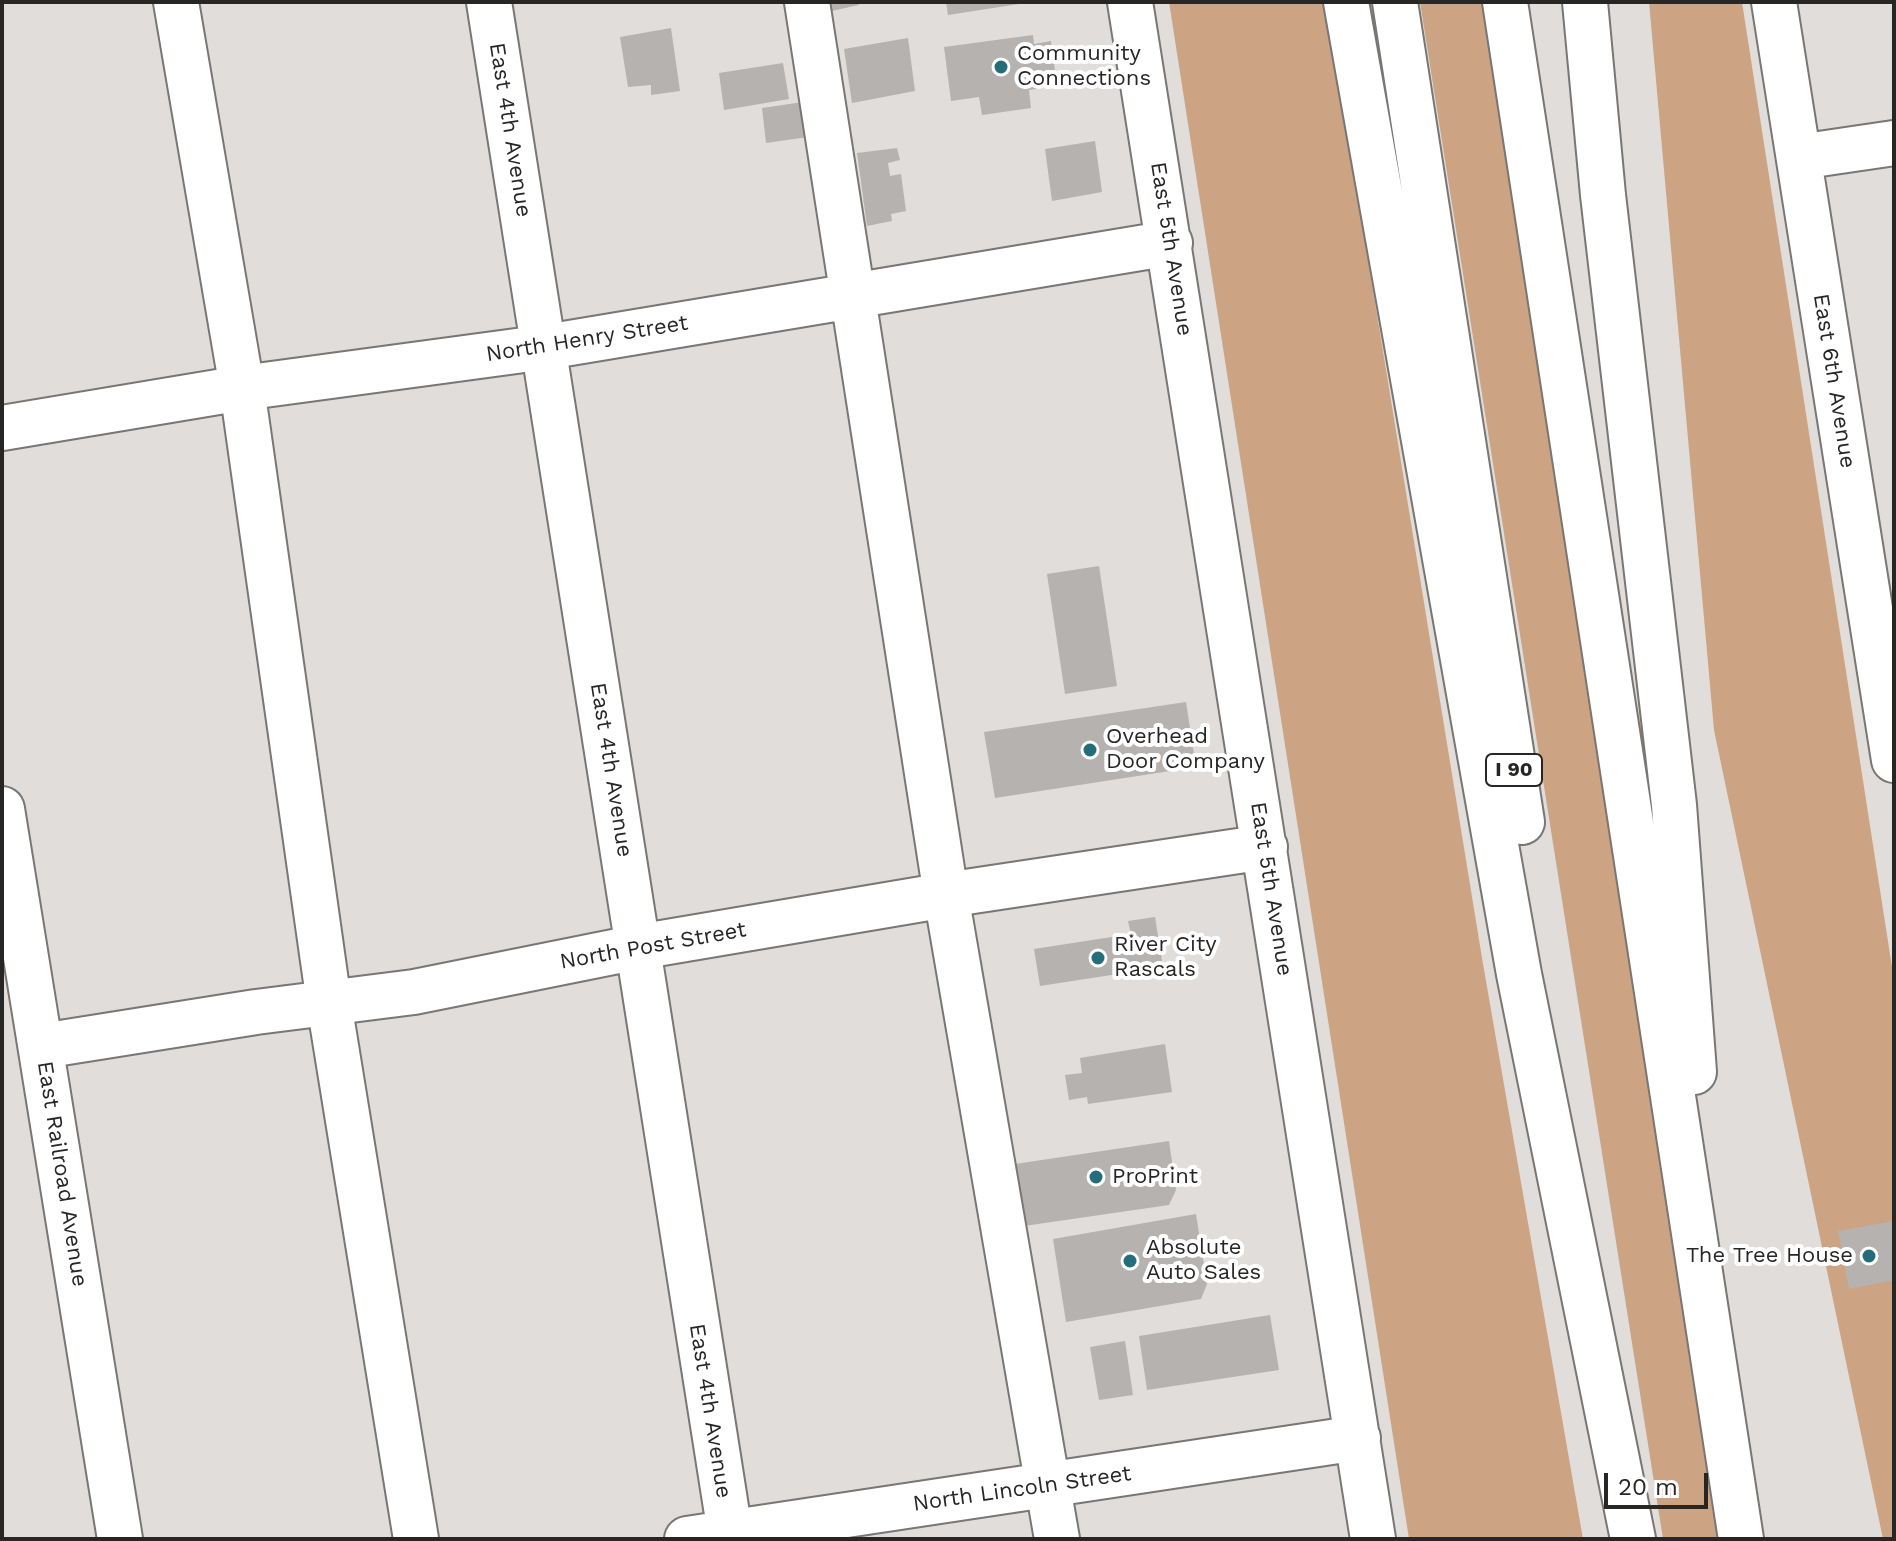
<!DOCTYPE html>
<html>
<head>
<meta charset="utf-8">
<style>
	body { margin:0 }
	#map { position:relative; width:1896px; height:1541px; overflow:hidden; background:#e1ddda; font-family:"Work Sans",sans-serif }
	canvas { display:block }
	.frame { position:absolute; inset:0; border:4px solid #272625; pointer-events:none }
	.scale { position:absolute; left:1604px; top:1473px; width:104px; height:36px; box-sizing:border-box; border:4px solid #272625; border-top:0; padding-left:10px; font-size:24px; line-height:28px; white-space:nowrap; color:#272625; -webkit-text-stroke:6px #fff; paint-order:stroke }
</style>
</head>
<body>
<div id="map">
<canvas width="1896" height="1541"></canvas>
<div class="frame"></div>
<div class="scale">20 m</div>
</div>
<script>
const c = document.querySelector('canvas').getContext('2d');
c.lineJoin = 'round';
function fill(path, color) {
  c.fillStyle = color;
  c.fill(path, 'evenodd');
}
function shape(rows) {
  const path = new Path2D();
  for (const r of rows) {
    path.moveTo(r[0], r[1]);
    for (let i = 2; i < r.length; i += 2) path.lineTo(r[i], r[i + 1]);
  }
  return path;
}
function strokePath(path, color, width, dash) {
  c.strokeStyle = color;
  c.lineWidth = width;
  c.lineCap = dash ? 'butt' : 'round';
  c.setLineDash(dash || []);
  c.stroke(path);
}
function write(font, color, halo, rows, align = 'center') {
  c.font = font + ' "Work Sans",sans-serif';
  c.lineWidth = 8;
  c.setLineDash([]);
  c.textBaseline = 'middle';
  c.strokeStyle = halo;
  c.fillStyle = color;
  for (const [text, x, y, turn = 0] of rows) {
    c.save();
    c.translate(x, y);
    c.rotate((+turn || 0) * Math.PI / 180);
    c.textAlign = isNaN(turn) ? turn : align;
    if (halo) c.strokeText(text, 0, 0);
    c.fillText(text, 0, 0);
    c.restore();
  }
}
fill(shape([
	[1169,2,1326,2,1482,958,1583,1539,1409,1539],
	[1420,2,1482,2,1724,1539,1663,1539],
	[1649,2,1742,2,1894,980,1894,1539,1883,1539,1714,730]
]), '#cda483');
fill(shape([
	[826,2,858,2,859,5,827,12],
	[946,2,1019,2,1019,4,948,15],
	[671,28,680,91,651,95,651,85,628,87,620,37],
	[1033,35,1034,44,1051,41,1057,86,1029,90,1031,108,982,115,979,97,951,101,944,47],
	[908,38,915,91,852,103,844,49],
	[783,63,789,99,724,110,719,73],
	[803,102,808,137,766,143,762,108],
	[1095,141,1102,192,1052,201,1045,149],
	[897,148,900,160,888,163,890,176,901,174,906,211,891,214,892,221,867,226,857,153],
	[1099,566,1117,686,1065,694,1047,574],
	[1186,702,1196,767,995,798,984,732],
	[1155,917,1163,967,1040,986,1034,949,1131,934,1128,921],
	[1165,1044,1172,1092,1088,1104,1087,1097,1069,1100,1065,1075,1082,1073,1080,1058],
	[1169,1141,1176,1190,1169,1205,1024,1226,1015,1164],
	[1196,1214,1207,1284,1201,1299,1066,1322,1053,1239],
	[1894,1221,1894,1280,1849,1289,1838,1231],
	[1270,1315,1279,1370,1147,1390,1139,1336],
	[1125,1341,1133,1395,1099,1400,1090,1347]
]), '#b5b2af');
const minor = shape([
	[176,2,242,388,329,1003,416,1539],
	[489,2,731,1539],
	[807,2,946,895,1057,1539],
	[1130,2,1373,1539],
	[1774,2,1894,760],
	[1799,157,1894,143],
	[2,428,242,388,546,347,1170,243],
	[2,809,120,1539],
	[42,1046,256,1012,414,992,638,947,946,895,1265,847],
	[687,1539,1358,1438]
]);
const highway = shape([
	[1346,2,1519,974,1633,1539],
	[1395,2,1522,822],
	[1505,2,1741,1539],
	[1585,2,1603,195,1674,805,1694,1072]
]);
strokePath(minor, '#797673', 48);
strokePath(highway, '#797673', 48);
strokePath(minor, '#fff', 44);
strokePath(highway, '#fff', 44);
for (const [x, y, r, color] of [
	[1001,67,8,"#256d79"],
	[1090,750,8,"#256d79"],
	[1098,958,8,"#256d79"],
	[1096,1177,8,"#256d79"],
	[1869,1256,8,"#256d79"],
	[1130,1261,8,"#256d79"]
]) {
  const dot = new Path2D();
  dot.arc(x, y, r, 0, 2 * Math.PI);
  c.fillStyle = color;
  c.fill(dot);
  strokePath(dot, '#fff', 3);
}
for (const [x, y, w] of [
	[1514,770,56]
]) {
  const box = new Path2D();
  box.roundRect(x - w / 2, y - 16, w, 32, 6);
  c.fillStyle = '#fff';
  c.fill(box);
  strokePath(box, '#272625', 2);
}
write('bold 20px', '#272625', null, [
	["I 90",1514,770]
]);
write('22px', '#272625', '#fff', [
	["Community",1017,54],
	["Connections",1017,79],
	["Overhead",1106,737],
	["Door Company",1106,762],
	["River City",1114,945],
	["Rascals",1114,970],
	["ProPrint",1112,1177],
	["Absolute",1146,1248],
	["Auto Sales",1146,1273],
	["The Tree House",1853,1256,"right"]
], 'left');
write('22px', '#272625', '#fff', [
	["East 4th Avenue",510,130,81],
	["East 5th Avenue",1171,249,81],
	["North Henry Street",587,339,-9],
	["East 6th Avenue",1834,381,81],
	["East 4th Avenue",611,770,81],
	["East 5th Avenue",1271,889,81],
	["North Post Street",653,946,-10],
	["East Railroad Avenue",62,1174,81],
	["East 4th Avenue",710,1411,81],
	["North Lincoln Street",1022,1489,-8]
]);
</script>
</body>
</html>
